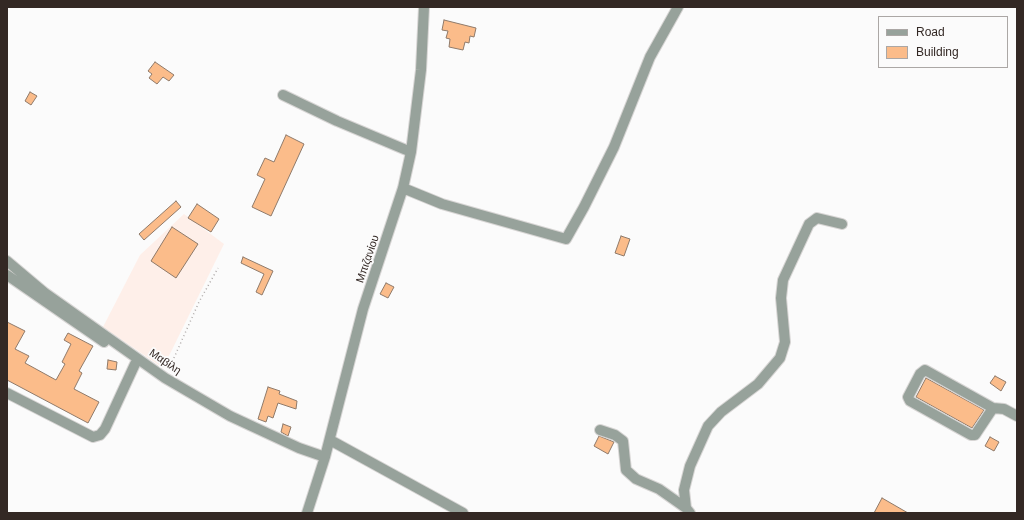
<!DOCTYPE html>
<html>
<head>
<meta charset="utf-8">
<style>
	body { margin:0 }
	#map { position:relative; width:1024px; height:520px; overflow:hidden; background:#fbfbfb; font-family:Helvetica,sans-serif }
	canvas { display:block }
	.frame { position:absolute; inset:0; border:8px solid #332824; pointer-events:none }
	.legend { position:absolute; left:878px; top:16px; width:130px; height:52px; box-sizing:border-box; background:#fbfbfb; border:1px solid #aba7a5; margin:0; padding:5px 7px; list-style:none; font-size:12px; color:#332824 }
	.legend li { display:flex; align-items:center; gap:8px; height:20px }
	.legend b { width:20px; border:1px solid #aba7a5 }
</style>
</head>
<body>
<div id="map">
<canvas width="1024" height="520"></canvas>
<div class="frame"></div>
<ul class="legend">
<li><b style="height:5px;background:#97a29b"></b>Road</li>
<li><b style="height:11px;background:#fbbc8a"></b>Building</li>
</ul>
</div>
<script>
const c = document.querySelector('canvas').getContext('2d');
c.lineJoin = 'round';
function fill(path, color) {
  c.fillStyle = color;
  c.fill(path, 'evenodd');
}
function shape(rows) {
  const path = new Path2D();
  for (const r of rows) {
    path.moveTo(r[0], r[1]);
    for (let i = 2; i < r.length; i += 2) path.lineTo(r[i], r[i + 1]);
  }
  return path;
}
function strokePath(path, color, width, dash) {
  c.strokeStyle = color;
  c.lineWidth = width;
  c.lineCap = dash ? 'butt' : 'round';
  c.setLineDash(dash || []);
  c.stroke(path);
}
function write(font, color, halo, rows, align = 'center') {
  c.font = font + ' Helvetica,sans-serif';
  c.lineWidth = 3.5;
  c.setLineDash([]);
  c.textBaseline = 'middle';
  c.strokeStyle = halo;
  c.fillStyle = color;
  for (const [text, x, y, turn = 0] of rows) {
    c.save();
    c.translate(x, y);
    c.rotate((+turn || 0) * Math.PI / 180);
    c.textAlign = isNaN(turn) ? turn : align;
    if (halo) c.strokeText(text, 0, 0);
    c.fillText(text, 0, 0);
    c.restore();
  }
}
fill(shape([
	[184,214,224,244,163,368,103,327,140,255]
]), '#feefe9');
const building = shape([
	[444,20,476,28,474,37,470,36,469,43,465,42,463,50,449,47,450,39,446,38,448,31,442,30,444,20],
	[155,62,174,75,169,81,163,77,157,84,149,78,152,74,148,71,155,62],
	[30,92,37,96,31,105,25,101,30,92],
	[286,135,304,144,271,216,252,207,265,179,257,175,265,158,274,162,286,135],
	[176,201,181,207,144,240,139,234,176,201],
	[197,204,219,219,211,232,188,218,197,204],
	[172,227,198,244,176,278,151,261,172,227],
	[621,236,630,239,624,256,615,253,621,236],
	[243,257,273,271,262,295,256,292,264,274,241,263,243,257],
	[386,283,394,287,388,298,380,294,386,283],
	[7,322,25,331,15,349,29,356,25,363,56,380,65,364,62,362,71,344,64,340,68,333,93,346,79,371,82,373,74,389,99,402,88,423,7,380,7,322],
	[108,360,117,362,116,370,107,369,108,360],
	[995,376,1006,382,1001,391,990,383,995,376],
	[926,378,984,410,972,428,916,397,926,378],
	[268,387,280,391,279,394,297,401,296,409,278,403,273,418,268,416,266,422,258,419,268,387],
	[283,424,291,427,288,436,281,432,283,424],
	[599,436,614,442,608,454,594,446,599,436],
	[990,437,999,442,994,451,985,446,990,437],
	[882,498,908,513,874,513,882,498]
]);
fill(building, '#fbbc8a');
strokePath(building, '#8f7a6a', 1);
const minor = shape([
	[283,95,337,121,411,152],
	[403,188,442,204,566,239,584,207,614,147,650,57,678,7],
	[7,261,45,293,165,378,230,416,299,448,325,457],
	[7,275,104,342],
	[7,393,93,437,100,435,105,429,135,364],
	[993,408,975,435,971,435,910,401,908,397,920,374,925,370,993,408,1004,409,1017,416],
	[600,430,615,435,623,441,626,470,636,479,659,489,686,508],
	[330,440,463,513],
	[307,513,325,457,363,309,403,188,411,152,421,70,424,7],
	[690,513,686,508,684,490,690,466,708,426,721,412,758,384,780,358,785,342,781,298,783,280,809,224,817,218,842,224]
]);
strokePath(minor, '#d7d5d4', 12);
strokePath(shape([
	[169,369,199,302,218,268]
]), '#afaaa9', 1.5, [1, 3]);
strokePath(minor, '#97a29b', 10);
write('11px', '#332824', '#fbfbfb', [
	["Μπιζανίου",368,259,-71],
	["Μαβίλη",165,362,34]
]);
</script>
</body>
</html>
